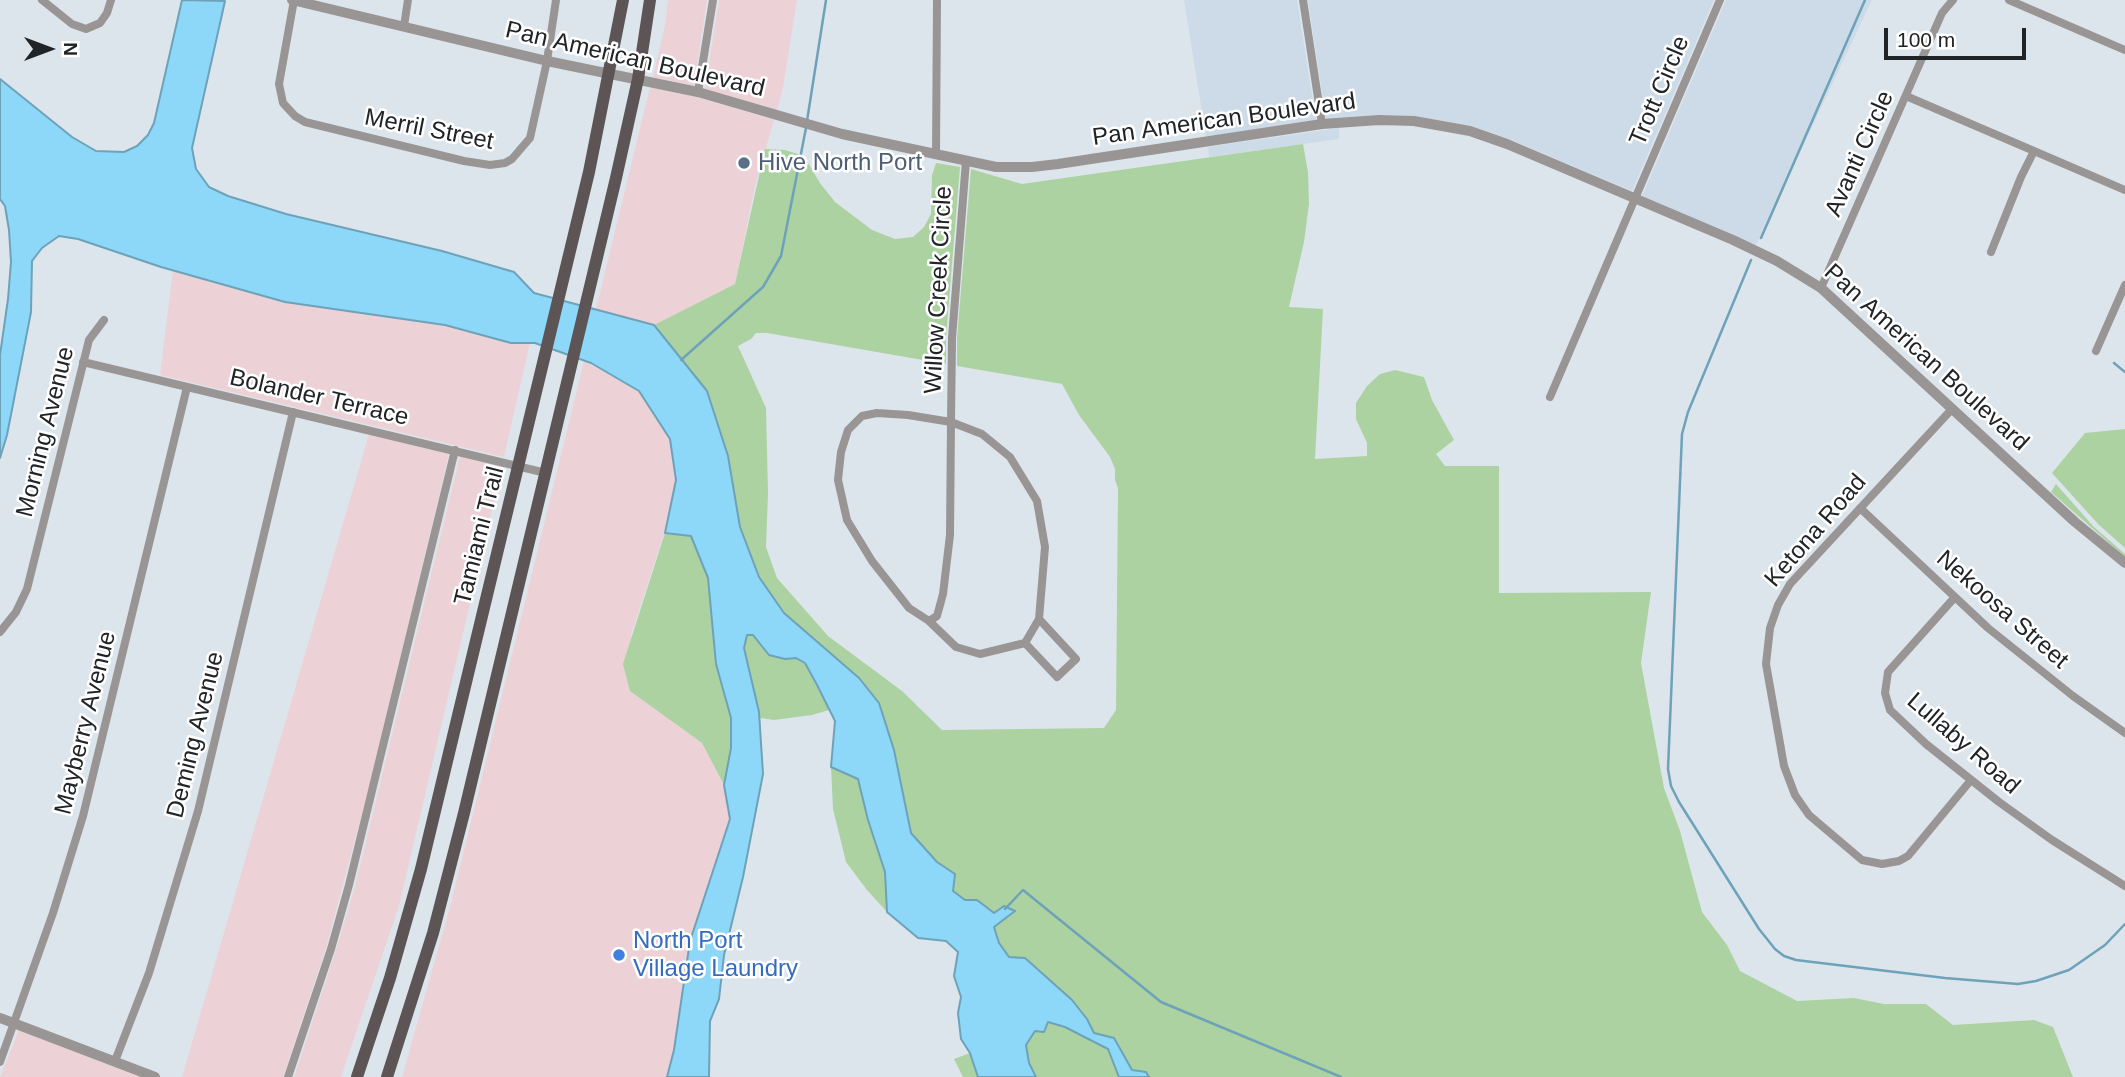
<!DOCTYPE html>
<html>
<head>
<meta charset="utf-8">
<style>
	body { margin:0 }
	#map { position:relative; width:2125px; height:1077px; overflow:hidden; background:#dde5ec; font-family:Helvetica,sans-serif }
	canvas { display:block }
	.north { position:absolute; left:14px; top:14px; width:70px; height:70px; -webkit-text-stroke:5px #fff; paint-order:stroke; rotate:90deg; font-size:19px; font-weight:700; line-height:28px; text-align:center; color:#212427 }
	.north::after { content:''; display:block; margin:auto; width:24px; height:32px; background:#212427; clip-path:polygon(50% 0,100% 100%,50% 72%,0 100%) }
	.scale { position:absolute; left:1884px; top:28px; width:142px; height:32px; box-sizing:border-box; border:4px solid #212427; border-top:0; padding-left:9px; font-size:21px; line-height:24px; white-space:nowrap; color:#212427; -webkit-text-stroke:5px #fff; paint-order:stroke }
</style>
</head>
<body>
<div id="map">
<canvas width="2125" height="1077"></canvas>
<div class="north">N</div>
<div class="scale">100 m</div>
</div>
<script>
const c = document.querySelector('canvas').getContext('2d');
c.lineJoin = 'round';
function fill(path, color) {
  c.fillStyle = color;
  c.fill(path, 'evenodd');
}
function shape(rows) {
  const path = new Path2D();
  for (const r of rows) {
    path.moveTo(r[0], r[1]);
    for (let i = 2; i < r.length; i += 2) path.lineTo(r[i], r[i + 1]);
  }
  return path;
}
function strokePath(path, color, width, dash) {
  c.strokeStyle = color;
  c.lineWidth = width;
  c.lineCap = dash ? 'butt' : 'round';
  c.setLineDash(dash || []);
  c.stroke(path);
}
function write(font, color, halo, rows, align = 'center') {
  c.font = font + ' Helvetica,sans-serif';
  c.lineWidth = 5;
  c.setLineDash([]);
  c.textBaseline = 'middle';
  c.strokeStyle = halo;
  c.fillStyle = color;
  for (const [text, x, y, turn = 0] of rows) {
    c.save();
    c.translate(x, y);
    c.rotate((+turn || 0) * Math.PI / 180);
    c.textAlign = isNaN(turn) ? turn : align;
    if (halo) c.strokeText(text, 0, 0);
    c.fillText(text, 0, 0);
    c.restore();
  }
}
fill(shape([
	[668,0,707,0,694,86,653,77,665,25],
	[719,0,797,0,783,88,777,110,705,89],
	[650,87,697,97,774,120,755,186,735,284,654,325,596,309],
	[173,270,285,302,445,325,511,343,530,343,504,457,160,375],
	[584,361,639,391,670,439,676,479,669,519,631,635,675,723,702,743,724,785,730,819,690,941,674,1050,667,1077,402,1077,451,903],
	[369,434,449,454,369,787,326,948,283,1077,182,1077],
	[460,456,502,467,399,906,341,1077,294,1077,336,950,355,886],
	[19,1030,113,1066,141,1077,0,1077]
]), '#ecd2d6');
fill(shape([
	[1184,0,1297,0,1316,120,1206,137],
	[1308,0,1714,0,1632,191,1509,139,1472,126,1414,116,1379,115,1326,119],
	[1726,0,1872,0,1756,245,1642,196],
	[1339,128,1339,139,1209,157,1208,147]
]), '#ccdbe7');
fill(shape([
	[1303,144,1308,172,1309,204,1304,242,1289,307,1323,309,1315,459,1367,456,1367,443,1356,419,1356,403,1367,386,1380,374,1395,370,1424,377,1432,400,1454,440,1436,454,1445,466,1499,466,1499,593,1651,592,1641,663,1664,788,1680,831,1702,912,1727,945,1740,971,1797,1001,1854,998,1884,1004,1926,1004,1953,1025,2034,1020,2053,1027,2073,1077,1149,1077,1146,1072,1132,1070,1114,1038,1094,1033,1087,1019,1025,958,1009,957,999,943,994,927,1014,911,1004,906,994,913,977,900,965,901,953,891,955,874,937,862,911,833,894,750,859,678,784,613,759,577,740,527,728,456,707,391,654,325,735,284,765,149,785,150,804,156,820,183,835,202,872,230,895,239,913,237,924,227,931,214,932,175,936,163,960,167,946,337,946,364,767,333,756,333,751,339,738,346,766,408,768,493,766,547,777,578,828,636,902,691,942,730,1104,728,1116,710,1118,488,1115,480,1115,469,1110,457,1079,415,1062,384,957,366,957,338,971,169,1022,184],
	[2125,429,2125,548,2098,524,2052,473,2085,433],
	[2056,484,2094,527,2125,554,2125,557,2051,492],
	[665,533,691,536,708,578,731,718,731,748,724,785,702,743,630,691,623,664],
	[747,635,753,635,769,655,785,659,796,658,805,664,829,710,812,715,774,720,760,718,744,648],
	[831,767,858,778,868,820,885,872,887,912,867,890,846,862,833,809],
	[1047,1022,1065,1027,1109,1049,1119,1077,1036,1077,1029,1063,1026,1045,1035,1031],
	[970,1053,978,1077,963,1077,954,1059]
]), '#acd2a1');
const water = shape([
	[182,0,225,1,192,148,196,169,209,187,228,196,286,214,442,251,514,272,534,293,654,325,707,391,728,456,740,527,759,577,784,613,859,678,879,703,894,750,911,833,937,862,955,874,953,891,965,900,977,900,994,913,1004,906,1015,911,994,927,999,943,1009,957,1025,958,1072,1000,1087,1019,1094,1033,1114,1038,1132,1070,1146,1072,1149,1077,1119,1077,1108,1049,1065,1027,1048,1022,1044,1032,1035,1031,1026,1045,1029,1063,1036,1077,978,1077,970,1053,961,1039,958,1013,961,997,954,976,958,952,946,941,918,938,887,912,885,872,868,820,858,779,831,767,835,721,817,685,805,663,796,658,785,659,769,655,753,635,747,635,744,648,759,712,763,774,743,877,724,955,719,999,710,1021,709,1077,667,1077,674,1050,690,941,730,819,724,785,731,748,731,718,716,664,708,578,691,536,665,533,676,480,670,439,639,391,591,363,535,343,511,343,445,325,285,302,161,267,78,239,59,236,42,248,32,261,31,312,7,435,0,458,0,355,8,299,11,262,9,230,5,206,0,199,0,79,72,137,96,151,124,152,137,146,148,135,154,123,182,0]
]);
fill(water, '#8dd8f8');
strokePath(water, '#6da2b9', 2);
strokePath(shape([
	[807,121,826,0],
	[1761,238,1865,0],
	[1751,260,1688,412,1682,434,1668,769,1671,786,1679,802,1759,929,1775,949,1784,956,1796,960,1945,978,2018,984,2036,981,2069,970,2105,945,2125,924],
	[681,360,763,287,781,256,806,128],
	[2114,363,2125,372],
	[1005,909,1023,890,1161,1002,1341,1077]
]), '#6da2b9', 2.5);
strokePath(shape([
	[42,0,72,24,86,29,100,23,107,13,111,0],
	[294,0,279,84,283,103,295,116,305,122,464,161,490,165,505,163,512,159,530,138,547,61,556,0],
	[1303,0,1322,124],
	[2009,0,2125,50],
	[404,26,408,0],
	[698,92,713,0],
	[1906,96,2125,190],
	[936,155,937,0],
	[1991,252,2021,177,2034,151],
	[1821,288,1942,13,1953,0],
	[2096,351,2125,285],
	[83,362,546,473],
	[1550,397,1720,0],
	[1952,409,1790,584,1778,605,1770,628,1766,664,1784,766,1795,795,1809,815,1862,860,1882,864,1899,861,1908,856,1971,780],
	[877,413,908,415,951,422,950,535,943,594,937,616,929,621,909,608,872,561,847,520,838,480,841,452,848,430,862,416,877,413],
	[1860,508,1988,628,2073,696,2125,733],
	[1955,597,1888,672,1885,693,1890,710,1926,744,1999,802,2052,840,2125,886],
	[929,621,956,647,980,654,1025,643,1039,619,1045,547,1037,501,1010,457,982,434,951,422,952,338,966,161],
	[0,632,16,612,27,589,89,340,104,320],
	[1025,643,1057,677,1076,659,1039,619],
	[115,1061,149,973,198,811,293,412],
	[0,1062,53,913,83,816,187,387],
	[288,1077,331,949,349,885,455,450]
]), '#999595', 8);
strokePath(shape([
	[292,0,547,61,698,92,842,134,996,167,1032,167,1058,164,1322,124,1379,120,1414,121,1470,131,1507,144,1733,240,1777,261,1821,288,2075,522,2125,563],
	[0,1018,155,1077]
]), '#999595', 10);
strokePath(shape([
	[357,1077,390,978,421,869,589,172,623,0],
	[387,1077,433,933,464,813,616,178,638,79,650,0]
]), '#5d5456', 12);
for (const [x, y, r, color] of [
	[744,163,7,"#5c6f8a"],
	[619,955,7,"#3f7fe0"]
]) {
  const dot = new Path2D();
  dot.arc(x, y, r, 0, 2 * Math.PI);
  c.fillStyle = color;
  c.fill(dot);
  strokePath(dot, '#fff', 2.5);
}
write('24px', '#212427', '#fff', [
	["Pan American Boulevard",635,60,13],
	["Trott Circle",1660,91,-67],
	["Pan American Boulevard",1224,120,-8],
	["Merril Street",429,130,11],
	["Avanti Circle",1860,154,-66],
	["Willow Creek Circle",939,290,-87],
	["Pan American Boulevard",1926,358,42],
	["Bolander Terrace",319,398,13],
	["Morning Avenue",46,432,-76],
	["Ketona Road",1816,531,-49],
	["Tamiami Trail",480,536,-76],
	["Nekoosa Street",2002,610,41],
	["Mayberry Avenue",86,723,-76],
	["Deming Avenue",196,735,-76],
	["Lullaby Road",1963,744,41]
]);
write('24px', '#4e5e75', '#fff', [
	["Hive North Port",758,163]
], 'left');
write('24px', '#366cbe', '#fff', [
	["North Port",633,941],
	["Village Laundry",633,969]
], 'left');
</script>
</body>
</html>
